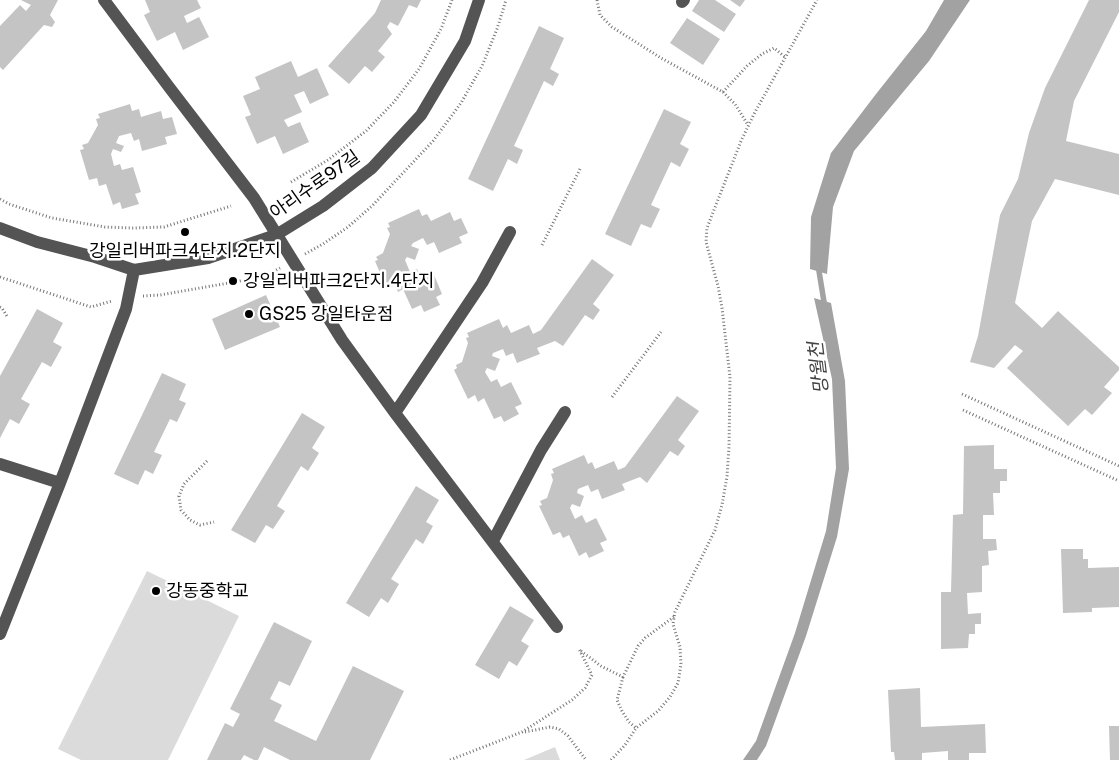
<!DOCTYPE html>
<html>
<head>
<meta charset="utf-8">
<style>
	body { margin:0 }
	canvas { display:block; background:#fff }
</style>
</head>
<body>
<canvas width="1119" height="760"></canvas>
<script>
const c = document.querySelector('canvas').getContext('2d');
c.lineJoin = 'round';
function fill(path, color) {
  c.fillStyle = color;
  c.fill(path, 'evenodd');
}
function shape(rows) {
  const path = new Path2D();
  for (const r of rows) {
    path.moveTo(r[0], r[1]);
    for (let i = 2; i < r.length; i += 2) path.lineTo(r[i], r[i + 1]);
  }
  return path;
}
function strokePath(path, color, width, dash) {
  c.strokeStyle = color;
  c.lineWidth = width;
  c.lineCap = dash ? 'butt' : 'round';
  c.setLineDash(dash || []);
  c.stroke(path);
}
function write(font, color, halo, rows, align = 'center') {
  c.font = font + ' "Public Sans","Noto Sans KR",sans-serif';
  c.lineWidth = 5;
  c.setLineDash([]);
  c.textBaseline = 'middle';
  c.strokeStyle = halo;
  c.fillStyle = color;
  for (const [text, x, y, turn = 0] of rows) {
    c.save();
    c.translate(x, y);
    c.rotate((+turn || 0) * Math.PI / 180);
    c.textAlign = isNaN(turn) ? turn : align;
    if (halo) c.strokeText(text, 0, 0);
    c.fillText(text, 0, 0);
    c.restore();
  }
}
fill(shape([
	[147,571,239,616,168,760,81,760,58,749],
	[555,747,560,760,524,760]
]), '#dbdbdb');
fill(shape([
	[944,0,970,0,929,61,854,151,833,207,827,274,810,269,811,217,831,153,876,94,926,31],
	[814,298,831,303,845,381,849,469,837,537,806,636,766,746,757,760,743,760,756,741,795,633,826,531,836,468,832,379]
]), '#a2a2a2');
strokePath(shape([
	[818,265,825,308]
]), '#a2a2a2', 5.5);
fill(shape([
	[21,0,58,0,50,15,55,22,52,27,44,25,3,70,0,67,0,26,20,5,26,11,31,5],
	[145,0,197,0,201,8,184,16,187,23,199,17,209,37,183,50,175,32,157,41,144,15,150,12],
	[381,0,421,0,417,8,409,5,398,26,390,22,387,27,392,34,378,51,385,57,372,72,365,66,349,84,328,66,375,13],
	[699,0,715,0,736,14,724,32,692,11],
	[730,0,745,0,740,7],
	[1089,0,1119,0,1119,12,1074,101,1066,141,1119,154,1119,195,1055,179,1032,221,1015,303,1042,328,1058,311,1119,367,1119,370,1104,387,1112,393,1092,415,1085,409,1068,426,1007,368,1023,351,1015,345,994,368,970,362,978,336,1000,215,1018,179,1029,133,1045,88],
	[687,18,720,39,703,65,670,43],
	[539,26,564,38,550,69,559,74,553,86,544,81,514,146,523,150,517,164,508,159,493,191,468,179],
	[291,61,298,77,317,68,329,95,310,104,304,91,294,95,302,112,284,120,288,127,300,122,309,142,283,154,275,136,257,144,245,117,251,115,243,96,260,89,255,77],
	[130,104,132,111,139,109,141,117,161,111,163,119,172,117,177,134,165,137,167,144,142,151,139,139,134,141,131,133,119,136,116,143,124,146,121,152,113,149,111,154,114,166,120,164,122,170,133,167,141,192,135,194,139,204,122,209,120,202,113,205,106,184,99,186,97,178,89,180,80,150,84,149,82,145,88,143,98,125,96,119,100,118,98,114],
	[664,109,691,122,680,144,689,149,680,167,671,162,651,205,660,209,651,228,641,224,631,246,605,234],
	[419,209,422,216,427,214,431,221,450,212,454,221,461,218,468,233,459,237,462,243,439,253,434,242,427,245,423,238,413,243,411,246,419,249,415,260,407,257,405,260,410,272,417,269,420,275,432,270,442,294,436,297,440,305,424,312,421,305,412,309,403,289,398,292,395,285,387,289,375,261,378,260,376,257,383,253,390,234,387,228,390,227,388,223],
	[592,259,614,275,593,304,600,310,593,320,585,315,563,346,555,341,537,348,540,354,517,363,513,353,506,356,503,349,493,353,492,356,500,359,495,371,487,368,485,372,491,382,497,379,501,387,511,382,522,404,515,407,519,414,504,422,501,416,494,419,484,398,478,402,475,395,468,399,454,370,457,368,456,365,462,362,468,343,466,338,469,337,467,333,499,319,503,328,507,325,511,333,529,325,533,334,541,330],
	[266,295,280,327,225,350,212,319],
	[37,309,63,323,53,342,62,347,51,367,42,362,21,399,30,404,19,424,10,419,0,438,0,376],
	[162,373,186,384,179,400,186,403,177,422,170,419,154,452,162,455,153,474,145,470,138,485,114,474],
	[677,396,699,411,678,440,685,446,678,456,670,451,647,483,640,477,622,484,625,490,602,499,598,489,591,492,588,485,578,489,577,493,584,496,580,507,572,504,570,508,575,519,582,515,586,523,596,518,607,540,600,543,604,551,589,558,586,552,579,556,569,535,563,538,560,532,553,535,539,506,542,505,540,501,547,498,553,480,551,474,554,473,552,469,584,455,588,464,592,462,595,469,614,461,618,470,625,467],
	[302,413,325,427,312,448,319,453,308,471,301,466,277,506,285,511,273,529,266,525,255,543,231,530],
	[994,445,994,469,1007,469,1007,481,1000,481,1000,493,993,493,994,515,983,515,983,539,996,539,997,550,988,551,989,565,982,566,982,592,967,593,968,614,981,613,981,624,975,624,975,634,969,634,968,648,941,649,941,592,951,592,953,515,963,514,964,446],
	[416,486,439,500,426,522,433,526,423,544,416,539,391,579,399,584,388,603,381,598,369,617,346,603],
	[1061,549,1083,549,1083,559,1088,559,1088,568,1119,567,1119,607,1092,608,1092,612,1063,613],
	[510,606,534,620,521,641,529,646,517,666,509,661,499,679,475,665],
	[274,622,312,641,290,686,279,681,270,699,282,705,274,721,316,741,353,666,404,691,370,760,290,760,264,747,258,760,254,760,244,755,241,760,207,760,225,723,233,727,240,714,230,709],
	[920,688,921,727,985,724,986,753,969,753,969,760,948,760,948,751,922,753,922,760,895,760,894,752,891,752,888,690],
	[1109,726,1119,726,1119,760,1110,760]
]), '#c4c4c4');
strokePath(shape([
	[597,0,600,15,612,27,661,58,723,92,735,104,748,125],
	[723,92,747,66,762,54,774,48,785,57],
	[291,182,328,160,366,131,394,102,419,69,441,29,452,0],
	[0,199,9,204,52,218,105,227,133,228,164,227,231,206],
	[542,245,581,167],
	[305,254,323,244,348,227,372,206,433,141,461,103,482,66,497,29,506,0],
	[0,277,91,307,112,301],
	[143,296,160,295,263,277,280,268],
	[0,307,2,308,8,318],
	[962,394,1119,466],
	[612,397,661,332],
	[963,410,1119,481],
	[207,461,184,484,179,496,181,510,190,520,200,525,214,522],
	[581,651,601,666,623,677,638,646,645,638,675,616],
	[623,677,617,700,622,711,629,722,636,728],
	[525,732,550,727,559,729,568,736,586,760],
	[450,760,522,732,572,700,585,688,592,675,579,649],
	[611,760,625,745,636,728,658,711,670,697,678,683,681,664,680,647,673,624,675,612,715,530,722,505,727,476,729,447,730,377,722,308,718,286,706,242,707,228,741,141,754,114,817,0]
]), '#767676', 3, [1, 2.5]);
strokePath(shape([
	[104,0,169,87,254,198,342,340,395,413,557,627],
	[682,2,684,0],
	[0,228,37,242,95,257,134,270,208,258,276,235,323,206,372,168,421,115,465,41,479,0],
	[395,413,482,283,510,232],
	[0,464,60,483],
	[493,541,541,450,565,412],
	[0,634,60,483,126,309,134,270]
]), '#545454', 12);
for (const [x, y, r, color] of [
	[185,232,5,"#000"],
	[233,281,5,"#000"],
	[249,314,5,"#000"],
	[156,591,5,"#000"]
]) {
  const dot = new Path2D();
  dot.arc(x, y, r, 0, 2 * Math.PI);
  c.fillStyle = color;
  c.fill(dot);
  strokePath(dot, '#fff', 2);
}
write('18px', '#000', '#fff', [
	["아리수로97길",315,185,-35]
]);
write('18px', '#000', '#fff', [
	["강일리버파크4단지.2단지",185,251,"center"],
	["강일리버파크2단지.4단지",243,281],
	["GS25 강일타운점",259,314],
	["강동중학교",166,591]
], 'left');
write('italic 19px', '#434343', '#fff', [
	["망월천",819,368,-97]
]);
</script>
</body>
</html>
